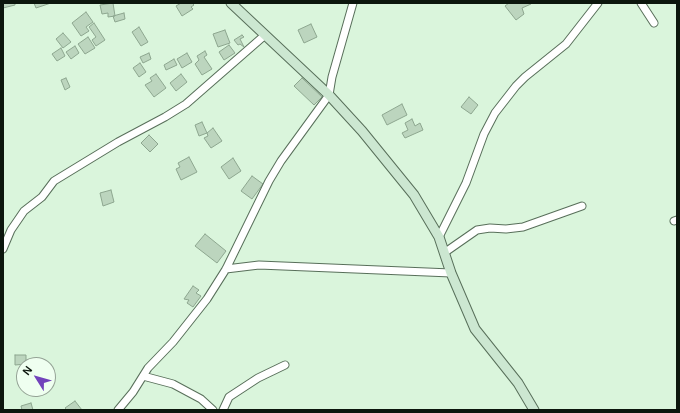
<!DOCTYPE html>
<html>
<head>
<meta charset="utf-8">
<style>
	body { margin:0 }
	#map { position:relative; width:680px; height:413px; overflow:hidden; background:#daf5dc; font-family:Arial,sans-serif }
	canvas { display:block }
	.frame { position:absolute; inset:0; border:4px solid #0c160d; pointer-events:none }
	.north { position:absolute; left:16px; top:357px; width:40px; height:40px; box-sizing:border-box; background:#effff0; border:1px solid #94a295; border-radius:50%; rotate:307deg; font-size:11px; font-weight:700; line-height:16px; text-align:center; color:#0c160d }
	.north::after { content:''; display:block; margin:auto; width:14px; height:18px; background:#7243bb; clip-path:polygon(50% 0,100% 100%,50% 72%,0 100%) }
</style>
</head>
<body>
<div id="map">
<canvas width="680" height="413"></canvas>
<div class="frame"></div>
<div class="north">N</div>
</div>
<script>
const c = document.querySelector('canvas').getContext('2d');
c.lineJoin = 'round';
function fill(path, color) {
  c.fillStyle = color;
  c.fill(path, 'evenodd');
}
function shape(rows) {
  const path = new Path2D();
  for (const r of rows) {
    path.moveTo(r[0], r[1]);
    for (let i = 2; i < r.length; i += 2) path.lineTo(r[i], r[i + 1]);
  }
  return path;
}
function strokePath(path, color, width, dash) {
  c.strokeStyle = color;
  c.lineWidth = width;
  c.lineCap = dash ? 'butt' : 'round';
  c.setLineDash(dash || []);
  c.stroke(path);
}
const building = shape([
	[3,3,15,3,15,5,3,8,3,3],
	[34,3,51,3,36,8,34,3],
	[113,3,115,16,108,17,108,13,102,14,100,5,113,3],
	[181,3,192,3,194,5,191,7,193,9,182,16,176,6,181,3],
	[509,3,531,3,531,4,522,8,524,14,516,20,505,6,509,3],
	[86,12,93,22,86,27,89,31,81,36,72,23,86,12],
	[124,13,125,19,115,22,113,16,124,13],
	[94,23,105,40,96,46,92,40,96,37,89,27,94,23],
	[311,24,317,37,304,43,298,30,311,24],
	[139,27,148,42,141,46,132,32,139,27],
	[225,30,230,43,218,47,213,34,225,30],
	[63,33,71,42,63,48,56,39,63,33],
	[242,35,244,37,240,39,244,47,240,44,238,45,234,40,242,35],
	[88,37,95,48,85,54,78,44,88,37],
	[229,45,235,53,224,60,219,52,229,45],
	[75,46,79,53,71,59,66,52,75,46],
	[61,48,65,56,57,61,52,54,61,48],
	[205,51,207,55,204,57,212,69,202,75,195,64,199,60,197,56,205,51],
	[149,53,151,59,143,63,140,57,149,53],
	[187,53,192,62,182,68,177,59,187,53],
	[174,59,177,65,166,70,164,65,174,59],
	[140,63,146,72,139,77,133,68,140,63],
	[156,74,166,88,154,97,145,85,152,81,150,78,156,74],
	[181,74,187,82,176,91,170,83,181,74],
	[66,78,70,87,65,90,61,80,66,78],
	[302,78,322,97,314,105,294,86,302,78],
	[469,97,478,105,471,114,461,107,469,97],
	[402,104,407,115,387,125,382,115,402,104],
	[412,119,415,126,420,123,423,130,405,138,402,133,408,130,405,123,412,119],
	[202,122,207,133,199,136,195,125,202,122],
	[213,128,222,141,211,148,204,138,208,136,207,133,213,128],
	[149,135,158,144,150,152,141,143,149,135],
	[189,157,197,172,181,180,176,169,180,167,178,163,189,157],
	[233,158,241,171,229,179,221,167,233,158],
	[252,176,263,184,252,199,241,191,252,176],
	[111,190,114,202,103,206,100,193,111,190],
	[205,234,226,251,217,263,195,246,205,234],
	[193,286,199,290,196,293,201,296,193,307,187,303,189,300,184,299,193,286],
	[15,355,26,355,26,364,15,365,15,355],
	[75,401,82,410,67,410,65,408,75,401],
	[31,403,33,410,22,410,21,406,31,403]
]);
fill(building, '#bcd5be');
strokePath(building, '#8da68f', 1);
const minor = shape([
	[641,3,654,23],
	[674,221,677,220],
	[439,237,466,183,484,134,495,113,516,86,525,77,566,44,598,3],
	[3,249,11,230,24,211,42,197,54,181,118,142,165,117,186,104,265,35],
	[444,253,477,230,490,228,506,229,523,227,582,206],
	[226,269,259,265,451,273],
	[143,376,173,384,201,399,213,410],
	[118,410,133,392,148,368,173,342,207,299,226,269,269,181,281,161,329,95,332,77,353,3],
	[223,410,229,397,258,378,285,365]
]);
const secondary = shape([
	[231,3,329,95,362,131,414,195,439,237,451,273,475,329,518,383,534,410]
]);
strokePath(minor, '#586f5a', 9);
strokePath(secondary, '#586f5a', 11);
strokePath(minor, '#fff', 7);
strokePath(secondary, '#cce7d1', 9);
</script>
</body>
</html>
